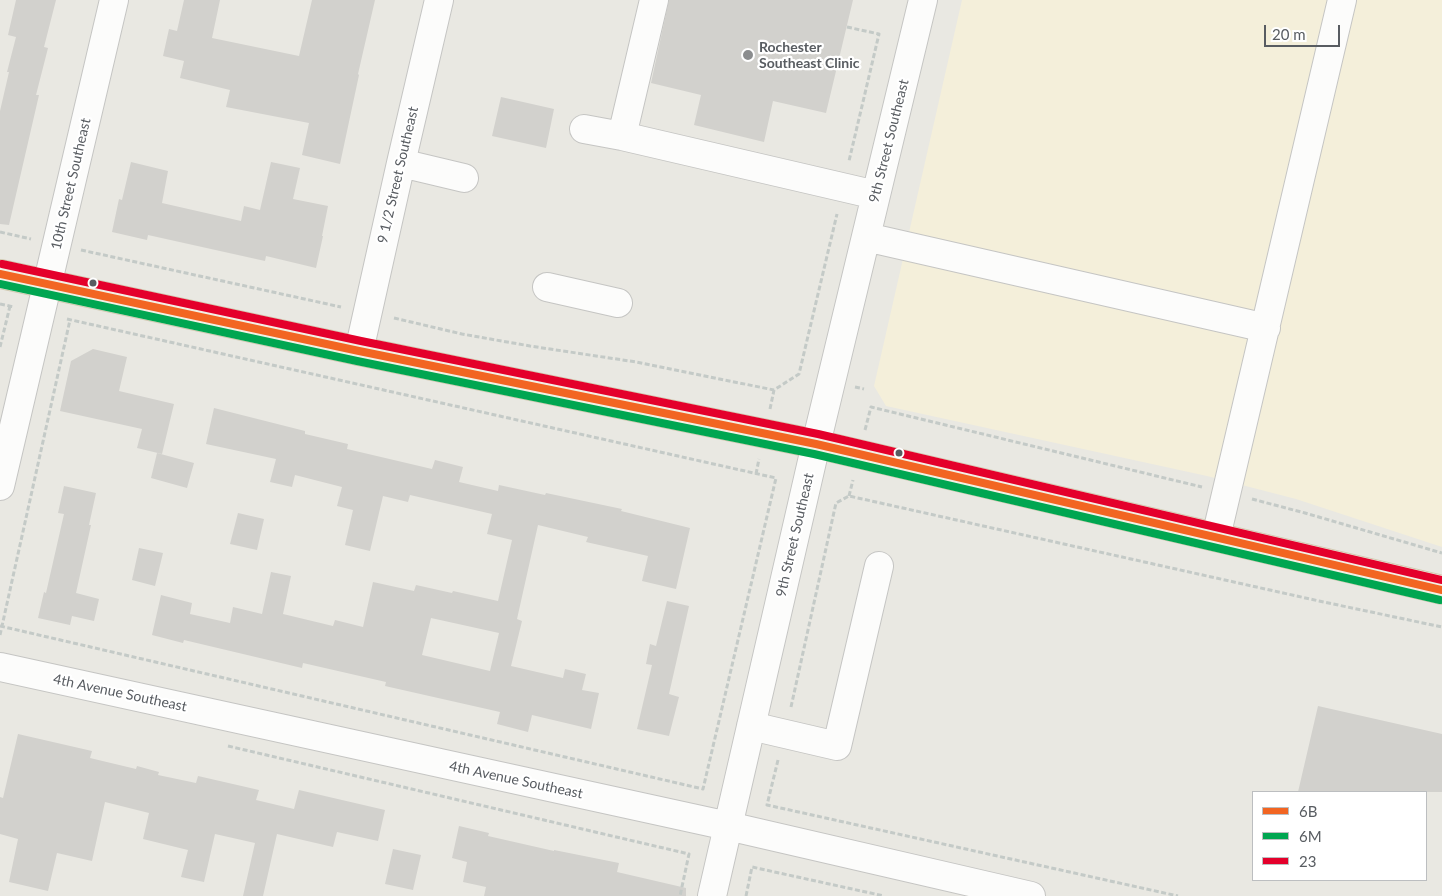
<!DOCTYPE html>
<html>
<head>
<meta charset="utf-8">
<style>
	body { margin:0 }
	#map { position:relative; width:1442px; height:896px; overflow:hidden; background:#e9e8e2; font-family:Lato,sans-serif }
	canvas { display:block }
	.legend { position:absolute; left:1252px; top:791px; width:175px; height:90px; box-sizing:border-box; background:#fff; border:1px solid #bcbec0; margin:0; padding:6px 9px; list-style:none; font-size:15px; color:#585c61 }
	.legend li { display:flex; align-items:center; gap:10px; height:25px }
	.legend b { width:25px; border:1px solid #bcbec0 }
	.scale { position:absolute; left:1264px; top:25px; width:76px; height:22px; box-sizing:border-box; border:2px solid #585c61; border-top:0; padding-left:6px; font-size:15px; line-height:18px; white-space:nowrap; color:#585c61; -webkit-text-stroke:4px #fff; paint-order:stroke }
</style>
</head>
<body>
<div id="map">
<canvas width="1442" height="896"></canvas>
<ul class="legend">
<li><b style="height:6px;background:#f26522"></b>6B</li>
<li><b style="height:6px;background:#00a651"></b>6M</li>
<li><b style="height:6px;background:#e4002b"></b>23</li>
</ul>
<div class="scale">20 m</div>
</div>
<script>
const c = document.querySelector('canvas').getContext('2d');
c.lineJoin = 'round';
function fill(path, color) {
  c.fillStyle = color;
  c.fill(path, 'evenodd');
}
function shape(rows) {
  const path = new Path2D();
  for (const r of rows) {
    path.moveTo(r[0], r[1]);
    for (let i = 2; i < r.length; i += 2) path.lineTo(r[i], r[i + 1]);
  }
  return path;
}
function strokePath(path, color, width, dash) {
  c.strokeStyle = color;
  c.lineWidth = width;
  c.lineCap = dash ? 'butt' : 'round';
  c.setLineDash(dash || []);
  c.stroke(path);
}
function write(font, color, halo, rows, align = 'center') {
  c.font = font + ' Lato,sans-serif';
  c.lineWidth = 4.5;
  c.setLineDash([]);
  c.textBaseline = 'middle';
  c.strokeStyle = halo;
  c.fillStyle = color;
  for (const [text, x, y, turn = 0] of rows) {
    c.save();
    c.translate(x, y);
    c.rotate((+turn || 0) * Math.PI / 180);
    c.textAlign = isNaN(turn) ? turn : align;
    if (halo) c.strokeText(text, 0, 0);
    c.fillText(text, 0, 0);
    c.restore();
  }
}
fill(shape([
	[962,0,1442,0,1442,547,1296,499,1207,476,886,406,874,386]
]), '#f4efda');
fill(shape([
	[16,0,56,0,44,47,48,48,36,95,39,95,9,225,0,224,0,111,9,72,7,72,16,37,8,35],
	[184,0,220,0,212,38,299,56,312,0,375,0,358,74,359,75,340,164,302,155,309,123,226,107,230,90,180,78,184,61,163,56,169,29,177,31],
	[669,0,853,0,826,113,773,101,764,142,694,125,701,95,651,83],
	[501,97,554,109,546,148,492,136],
	[131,162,168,171,162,203,241,221,244,206,260,210,271,162,300,168,293,199,328,206,322,236,323,236,316,268,266,256,265,261,148,235,147,240,112,232,119,199,122,200],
	[93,349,127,357,119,391,174,404,162,454,137,448,142,429,60,411,71,361],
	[214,408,305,431,305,434,348,444,347,449,432,469,435,460,463,467,459,482,498,491,499,485,545,495,546,493,622,509,621,511,690,528,676,589,642,581,648,556,586,542,588,537,538,525,517,619,522,621,511,666,563,678,565,669,586,674,582,690,599,693,591,729,532,715,528,732,497,724,500,712,385,686,386,682,303,663,302,668,184,640,183,643,152,635,161,595,192,603,190,614,230,623,233,607,262,614,271,572,291,576,283,614,333,626,335,620,363,627,373,582,414,591,416,585,452,593,453,591,498,601,512,540,487,534,492,514,410,495,408,502,383,496,370,551,345,545,353,510,337,506,342,487,295,475,292,487,270,482,276,459,206,444],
	[431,618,499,633,490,671,422,655],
	[157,453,194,463,187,488,151,478],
	[64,486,96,493,89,525,91,525,76,593,99,599,94,621,72,616,70,625,38,618,44,592,46,593,64,514,58,513],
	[238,513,264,519,257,550,230,544],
	[139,548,163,553,155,586,132,580],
	[667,601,689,606,669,694,679,697,669,736,637,729,652,665,646,664,650,644,656,646],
	[1318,706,1442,734,1442,792,1298,792],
	[18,734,92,751,90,758,136,769,137,766,159,772,158,775,196,783,198,776,259,790,256,800,294,809,299,790,385,810,378,841,337,832,333,847,277,834,263,896,243,896,255,843,215,834,204,882,181,877,188,850,143,839,149,813,105,802,92,861,57,853,48,891,9,882,18,839,0,834,0,797,3,798],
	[459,826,489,833,488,836,554,851,554,850,619,863,617,872,686,888,686,896,484,896,486,887,463,882,467,862,452,858],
	[393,849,421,855,413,890,385,884]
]), '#d2d1cd');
const minor = shape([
	[584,129,622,136,876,195],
	[622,136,654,0],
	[401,163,464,178],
	[866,237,1266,328],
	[547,287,618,303],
	[359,351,401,163,439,0],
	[0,486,114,0],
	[1216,537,1342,0],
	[0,667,728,826,1031,896],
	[751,726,837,746,879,566],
	[712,896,816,444,923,0]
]);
const major = shape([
	[0,274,359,351,816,444,1442,590]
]);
strokePath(minor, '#c5c5c3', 30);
strokePath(major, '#d1c9b0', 30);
strokePath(shape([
	[847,27,879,34,849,161],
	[0,232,31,239],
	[81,250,341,307],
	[0,304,14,307],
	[394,318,462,334,530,346,636,362,774,390,799,374,837,214],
	[67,319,776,478],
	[0,347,10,306],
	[855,387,864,389],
	[770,409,774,390],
	[865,430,871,407,1202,487],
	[756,474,759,459],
	[849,496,853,480],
	[1252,499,1305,513,1442,553],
	[0,626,703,789,776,478],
	[0,635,70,320],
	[791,707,836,503,849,496,1319,601,1442,627],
	[228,746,689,854,680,896],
	[778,760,767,805,1178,896],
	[746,896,752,867,884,896]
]), '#c4cac7', 3, [5, 2.5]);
strokePath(minor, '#fcfcfb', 28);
strokePath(major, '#f2f0e5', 28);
strokePath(shape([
	[0,274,359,351,816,444,1442,590]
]), '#f26522', 8);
strokePath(shape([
	[0,284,357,361,814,454,1440,600]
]), '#00a651', 8);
strokePath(shape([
	[2,264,361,341,818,434,1442,580]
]), '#e4002b', 8);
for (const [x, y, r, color] of [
	[748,55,6,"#8b8d8e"],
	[93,283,4.5,"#585c61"],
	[899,453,4.5,"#585c61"]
]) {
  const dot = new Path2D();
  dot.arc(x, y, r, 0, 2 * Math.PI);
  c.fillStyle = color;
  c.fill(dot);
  strokePath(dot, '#fff', 2);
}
write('bold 14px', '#585c61', '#fff', [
	["Rochester",759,47],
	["Southeast Clinic",759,63]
], 'left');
write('14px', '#585c61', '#fff', [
	["9th Street Southeast",889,141,-76],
	["9 1/2 Street Southeast",398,175,-77],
	["10th Street Southeast",71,184,-77],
	["9th Street Southeast",795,535,-77],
	["4th Avenue Southeast",120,693,12],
	["4th Avenue Southeast",516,780,12]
]);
</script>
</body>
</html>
